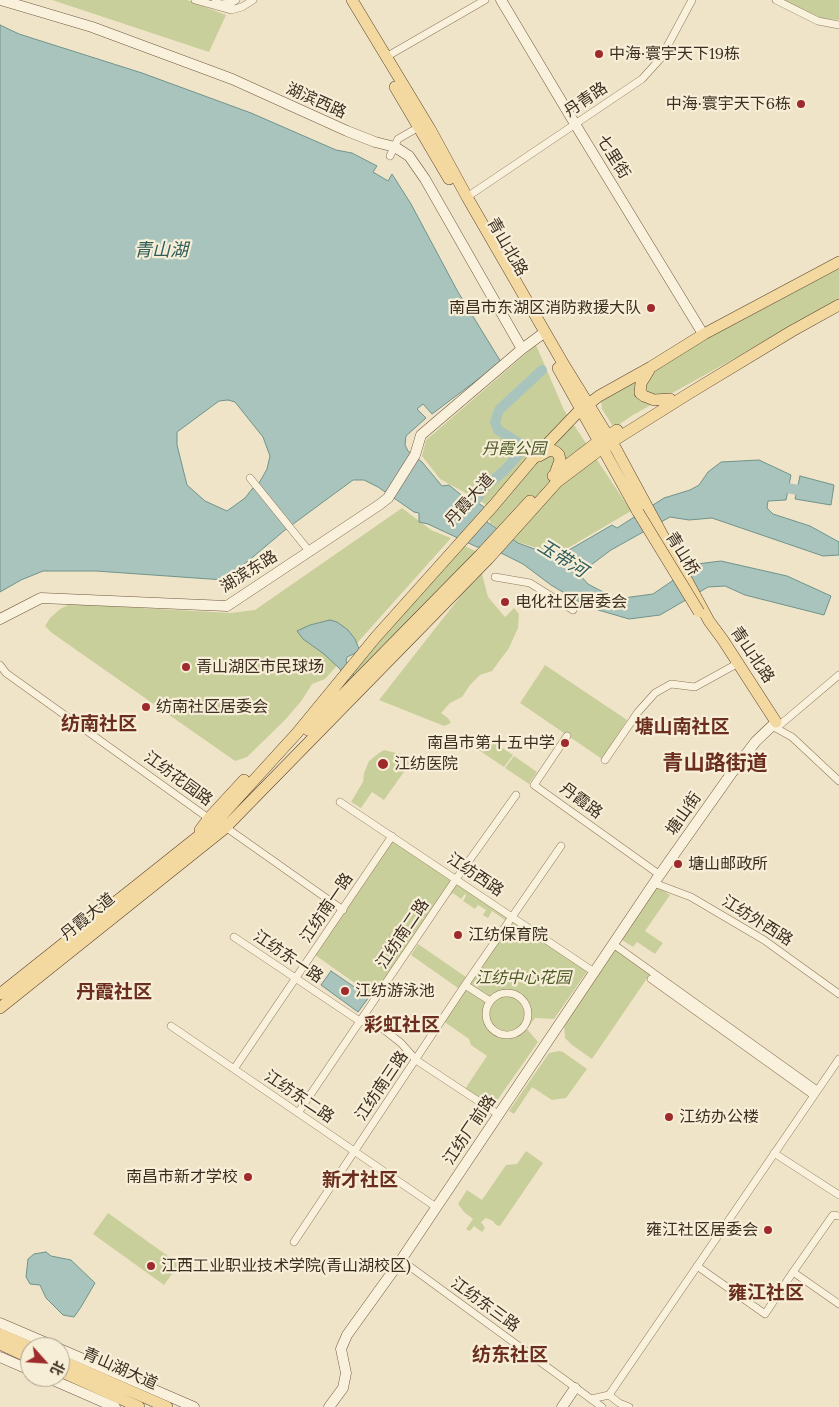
<!DOCTYPE html>
<html>
<head>
<meta charset="utf-8">
<style>
	body { margin:0 }
	#map { position:relative; width:839px; height:1407px; overflow:hidden; background:#f0e4c8; font-family:Lora,"Noto Sans SC",serif }
	canvas { display:block }
	.north { position:absolute; left:20px; top:1337px; width:50px; height:50px; box-sizing:border-box; background:#f7eed8; border:1px solid #ada18e; border-radius:50%; rotate:116deg; font-size:14px; font-weight:700; line-height:20px; text-align:center; color:#3d2e20 }
	.north::after { content:''; display:block; margin:auto; width:18px; height:22px; background:#9e2a2b; clip-path:polygon(50% 0,100% 100%,50% 72%,0 100%) }
</style>
</head>
<body>
<div id="map">
<canvas width="839" height="1407"></canvas>
<div class="north">北</div>
</div>
<script>
const c = document.querySelector('canvas').getContext('2d');
c.lineJoin = 'round';
function fill(path, color) {
  c.fillStyle = color;
  c.fill(path, 'evenodd');
}
function shape(rows) {
  const path = new Path2D();
  for (const r of rows) {
    if (r.length === 3) {
      path.moveTo(r[0] + r[2], r[1]);
      path.arc(r[0], r[1], r[2], 0, 2 * Math.PI);
      continue;
    }
    path.moveTo(r[0], r[1]);
    for (let i = 2; i < r.length; i += 2) path.lineTo(r[i], r[i + 1]);
  }
  return path;
}
function strokePath(path, color, width, dash) {
  c.strokeStyle = color;
  c.lineWidth = width;
  c.lineCap = dash ? 'butt' : 'round';
  c.setLineDash(dash || []);
  c.stroke(path);
}
function write(font, color, halo, rows, align = 'center') {
  c.font = font + ' Lora,"Noto Sans SC",serif';
  c.lineWidth = 4.5;
  c.setLineDash([]);
  c.textBaseline = 'middle';
  c.strokeStyle = halo;
  c.fillStyle = color;
  for (const [text, x, y, turn = 0] of rows) {
    c.save();
    c.translate(x, y);
    c.rotate((+turn || 0) * Math.PI / 180);
    c.textAlign = isNaN(turn) ? turn : align;
    if (halo) c.strokeText(text, 0, 0);
    c.fillText(text, 0, 0);
    c.restore();
  }
}
fill(shape([
	[52,0,187,0,226,15,209,52],
	[784,0,839,0,839,20,818,18],
	[839,266,839,300,633,415,614,428,602,409,601,400,705,337],
	[536,345,564,410,631,511,568,548,565,553,559,558,544,550,517,542,490,523,490,516,484,503,440,479,422,456,426,440],
	[402,508,431,530,451,538,325,679,312,684,302,700,286,719,247,757,235,761,52,633,45,626,50,618,60,609,70,604,230,613,255,610],
	[463,545,477,552,296,739],
	[481,570,488,597,505,617,514,608,519,614,518,628,509,648,492,671,480,675,470,685,462,697,450,703,441,713,448,718,451,723,444,726,379,700],
	[545,665,627,720,602,759,520,703],
	[486,737,513,755,504,767,477,749],
	[384,750,400,754,411,762,384,800,372,792,361,808,351,802,363,782,364,773,369,761,379,753],
	[514,756,537,772,529,784,505,768],
	[392,836,456,879,376,998,315,955],
	[456,882,508,916,505,920,492,911,488,918,483,915,486,910,478,905,475,909,463,901,466,896,465,894,461,899,453,893,451,895,448,894],
	[655,885,670,895,645,931,663,943,655,954,637,942,633,947,619,938],
	[512,919,588,970,554,1019,535,1018,527,1029,538,1042,496,1102,490,1104,486,1103,465,1089,487,1056,471,1045,469,1039,443,1021],
	[418,944,466,977,458,988,411,955],
	[614,949,650,974,592,1059,572,1045,565,1038,564,1022],
	[559,1051,563,1052,587,1069,566,1098,552,1100,532,1087,514,1114,509,1111,549,1053],
	[526,1151,543,1163,500,1226,496,1225,493,1221,486,1218,481,1222,485,1228,482,1232,474,1226,470,1231,466,1229,473,1219,464,1212,458,1204,467,1190,482,1200,506,1165,517,1164],
	[108,1213,179,1264,164,1285,93,1234]
]), '#c9cf9b');
const water = shape([
	[0,25,19,34,142,73,251,113,336,150,352,153,377,166,373,172,388,181,392,174,411,204,458,292,501,362,432,414,423,404,417,409,426,418,406,436,405,445,408,451,422,462,442,486,449,485,465,498,473,493,479,496,478,503,487,509,487,522,518,543,540,551,558,561,567,555,569,550,612,525,617,528,664,498,690,490,699,485,708,472,721,462,759,460,791,475,786,500,768,501,767,508,773,514,810,526,839,542,839,555,823,556,712,518,689,520,670,517,611,550,579,574,588,584,616,599,653,594,697,564,721,561,787,576,831,596,824,615,745,595,725,586,708,587,660,615,629,619,588,607,551,585,523,564,491,548,477,547,428,524,419,522,419,513,414,512,378,487,364,480,353,480,285,530,235,572,224,580,96,571,43,571,21,580,0,592,0,25],
	[228,400,235,402,263,437,270,456,267,469,259,483,252,489,245,498,227,511,205,501,187,485,177,445,177,432,219,401,228,400],
	[800,476,834,485,831,505,795,499,800,476],
	[330,620,337,622,348,630,355,639,360,651,347,657,346,661,352,673,358,678,348,693,340,669,324,654,303,639,297,631,310,625,330,620],
	[331,971,369,997,358,1012,321,985,331,971],
	[46,1252,51,1256,71,1260,95,1283,81,1307,74,1317,63,1315,46,1298,40,1285,30,1284,26,1277,28,1259,34,1254,46,1252]
]);
fill(water, '#a9c4bc');
strokePath(water, '#6f938a', 1);
strokePath(shape([
	[776,486,809,492],
	[472,506,485,487,506,469,518,455,519,443,498,430,495,422,499,410,542,370]
]), '#a9c4bc', 10);
const street = shape([
	[195,0,231,10,242,7,253,0],
	[776,0,818,21,839,25],
	[215,2,221,4,231,3,236,0],
	[386,57,485,0],
	[390,156,398,139,419,127],
	[467,197,642,79,661,58,692,0],
	[250,478,309,551],
	[495,577,530,583,573,610],
	[0,665,6,673,211,820],
	[772,726,792,737,839,781],
	[772,726,781,724,839,675],
	[567,736,534,785,660,875],
	[605,760,638,712,655,693,671,684,695,687,733,666],
	[340,802,594,972],
	[224,826,343,910],
	[654,883,691,897,764,940,839,994],
	[234,937,361,1022,374,1022,401,1043,416,1060,498,1114],
	[613,944,817,1090],
	[651,979,813,1095],
	[465,985,490,1001],
	[507,1014,21],
	[171,1026,436,1207],
	[234,1069,392,836],
	[298,1113,456,879,516,795],
	[774,1153,839,1195],
	[294,1242,465,985,561,846],
	[401,1260,602,1407],
	[697,1266,765,1314,793,1272,839,1304],
	[793,1272,833,1215,839,1216],
	[609,1395,619,1403,629,1407],
	[591,1399,609,1395,839,1059]
]);
const secondary = shape([
	[1,0,92,27,232,79,347,131,375,142,395,147,409,156,425,179,522,349],
	[501,0,575,124,700,329],
	[0,619,41,598,227,606,379,505,388,498,415,455,421,435,522,349,545,332],
	[0,1323,56,1347],
	[60,1349,194,1407],
	[0,1357,30,1370],
	[46,1377,115,1407],
	[329,1407,343,1388,346,1373,341,1349,347,1335,401,1260,656,880,731,774,756,741,776,722],
	[562,1407,575,1388]
]);
const primary = shape([
	[352,0,430,129,467,197,564,365,616,449,709,621,723,640,776,722],
	[395,87,449,179],
	[558,368,638,512],
	[649,370,641,383,640,393,644,396,654,400,670,399],
	[539,456,548,451,552,450,556,452,559,455,560,460,555,474],
	[553,476,599,441,617,430],
	[308,730,481,554,530,501],
	[200,830,209,818,244,780],
	[0,994,215,823,297,733,375,638,494,505,532,460,578,412,599,396,651,367,704,334,839,262],
	[0,1008,224,829,488,559,557,482,602,448,688,394,792,331,839,305],
	[0,1334,30,1347],
	[0,1344,30,1358],
	[60,1360,167,1407],
	[60,1371,139,1407]
]);
strokePath(street, '#8d765c', 8);
strokePath(secondary, '#6f573f', 11);
strokePath(primary, '#5b4430', 12);
strokePath(street, '#faf1dc', 7);
strokePath(secondary, '#faf1dc', 10);
strokePath(primary, '#f3d9a0', 11);
const primaryBridge = shape([
	[638,512,699,612]
]);
strokePath(primaryBridge, '#5b4430', 12, []);
strokePath(primaryBridge, '#f3d9a0', 11);
for (const [x, y, r, color] of [
	[599,54,5,"#9e2a2b"],
	[801,104,5,"#9e2a2b"],
	[651,308,5,"#9e2a2b"],
	[505,602,5,"#9e2a2b"],
	[186,667,5,"#9e2a2b"],
	[146,707,5,"#9e2a2b"],
	[565,743,5,"#9e2a2b"],
	[383,764,6,"#9e2a2b"],
	[678,864,5,"#9e2a2b"],
	[458,935,5,"#9e2a2b"],
	[345,991,5,"#9e2a2b"],
	[669,1117,5,"#9e2a2b"],
	[248,1177,5,"#9e2a2b"],
	[768,1230,5,"#9e2a2b"],
	[151,1266,5,"#9e2a2b"]
]) {
  const dot = new Path2D();
  dot.arc(x, y, r, 0, 2 * Math.PI);
  c.fillStyle = color;
  c.fill(dot);
  strokePath(dot, '#f7eed8', 2);
}
write('16px', '#3d2e20', '#f7eed8', [
	["中海·寰宇天下19栋",609,54],
	["中海·寰宇天下6栋",791,104,"right"],
	["南昌市东湖区消防救援大队",641,308,"right"],
	["电化社区居委会",515,602],
	["青山湖区市民球场",196,667],
	["纺南社区居委会",156,707],
	["南昌市第十五中学",555,743,"right"],
	["江纺医院",394,764],
	["塘山邮政所",688,864],
	["江纺保育院",468,935],
	["江纺游泳池",355,991],
	["江纺办公楼",679,1117],
	["南昌市新才学校",238,1177,"right"],
	["雍江社区居委会",758,1230,"right"],
	["江西工业职业技术学院(青山湖校区)",161,1266]
], 'left');
write('16px', '#3d2e20', '#f7eed8', [
	["丹青路",586,100,-34],
	["湖滨西路",316,101,24],
	["七里街",613,157,58],
	["青山北路",507,247,60],
	["丹霞大道",470,500,-48],
	["青山桥",682,554,58],
	["湖滨东路",249,572,-32],
	["青山北路",752,655,56],
	["江纺花园路",178,779,36],
	["丹霞路",581,801,36],
	["塘山街",684,814,-55],
	["江纺西路",475,875,34],
	["江纺南一路",327,908,-56],
	["丹霞大道",88,917,-39],
	["江纺外西路",757,921,32],
	["江纺南二路",403,934,-56],
	["江纺东一路",288,957,34],
	["江纺南三路",382,1086,-56],
	["江纺东二路",299,1097,34],
	["江纺厂前路",470,1130,-56],
	["江纺东三路",485,1305,36],
	["青山湖大道",120,1369,24]
]);
write('italic 16px', '#4d5a26', '#f7eed8', [
	["丹霞公园",514,449],
	["江纺中心花园",523,978]
]);
write('italic 18px', '#2f5d5a', '#f7eed8', [
	["青山湖",161,251],
	["玉带河",562,559,32]
]);
write('bold 19px', '#6b2e1e', '#f7eed8', [
	["纺南社区",99,725],
	["塘山南社区",682,728],
	["丹霞社区",114,993],
	["彩虹社区",402,1026],
	["新才社区",360,1181],
	["雍江社区",766,1294],
	["纺东社区",510,1356]
]);
write('bold 21px', '#6b2e1e', '#f7eed8', [
	["青山路街道",715,764]
]);
</script>
</body>
</html>
